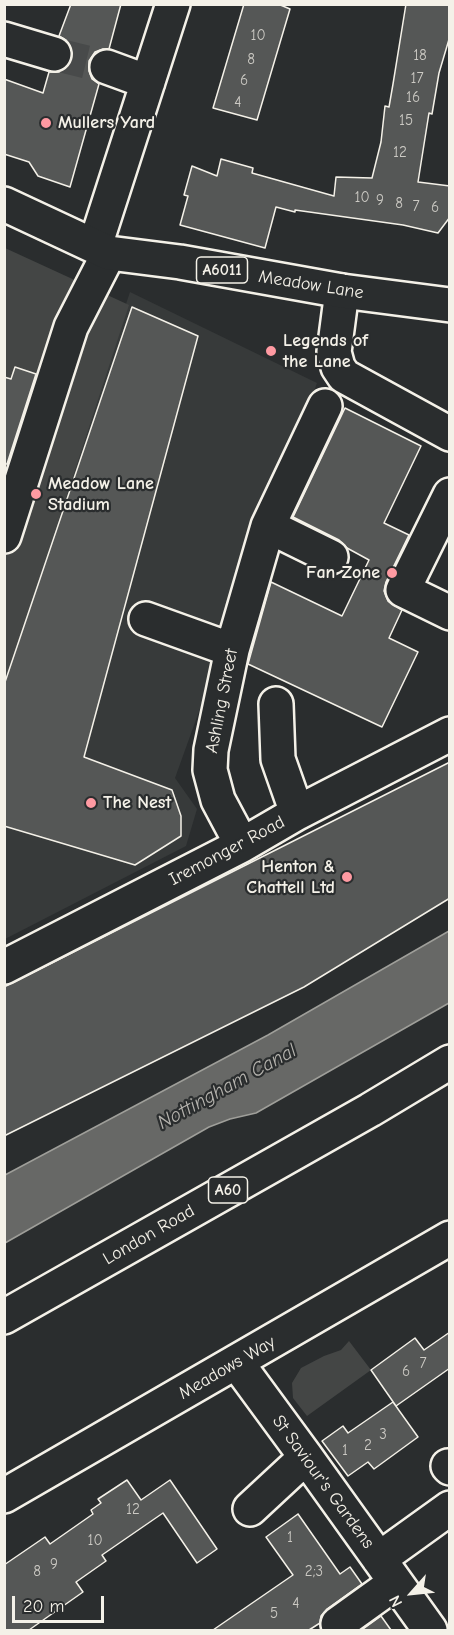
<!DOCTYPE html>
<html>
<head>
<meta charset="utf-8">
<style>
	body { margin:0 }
	#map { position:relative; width:454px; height:1635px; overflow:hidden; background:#2a2d2e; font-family:"Comic Neue",sans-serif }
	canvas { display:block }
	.frame { position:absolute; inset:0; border:6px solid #f4f1e8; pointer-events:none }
	.north { position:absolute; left:382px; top:1563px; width:60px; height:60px; -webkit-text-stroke:4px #2a2d2e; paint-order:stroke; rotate:243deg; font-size:16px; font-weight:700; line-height:24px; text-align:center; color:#f4f1e8 }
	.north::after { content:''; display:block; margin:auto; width:21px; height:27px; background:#f4f1e8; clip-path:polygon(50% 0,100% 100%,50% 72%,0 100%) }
	.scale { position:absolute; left:12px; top:1596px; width:92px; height:27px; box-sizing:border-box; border:3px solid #f4f1e8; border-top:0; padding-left:8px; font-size:18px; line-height:21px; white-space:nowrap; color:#f4f1e8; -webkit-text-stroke:4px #2a2d2e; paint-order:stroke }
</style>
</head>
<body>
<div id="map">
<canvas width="454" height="1635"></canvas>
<div class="frame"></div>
<div class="north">N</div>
<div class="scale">20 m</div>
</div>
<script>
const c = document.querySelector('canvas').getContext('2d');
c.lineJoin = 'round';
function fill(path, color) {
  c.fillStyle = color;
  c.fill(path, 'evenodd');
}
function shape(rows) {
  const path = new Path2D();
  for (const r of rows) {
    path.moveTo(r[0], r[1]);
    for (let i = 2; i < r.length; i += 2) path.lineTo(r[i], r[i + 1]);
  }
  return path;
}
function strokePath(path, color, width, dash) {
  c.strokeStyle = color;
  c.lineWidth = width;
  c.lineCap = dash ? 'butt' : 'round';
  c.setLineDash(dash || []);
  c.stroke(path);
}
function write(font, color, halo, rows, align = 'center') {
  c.font = font + ' "Comic Neue",sans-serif';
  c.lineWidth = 4.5;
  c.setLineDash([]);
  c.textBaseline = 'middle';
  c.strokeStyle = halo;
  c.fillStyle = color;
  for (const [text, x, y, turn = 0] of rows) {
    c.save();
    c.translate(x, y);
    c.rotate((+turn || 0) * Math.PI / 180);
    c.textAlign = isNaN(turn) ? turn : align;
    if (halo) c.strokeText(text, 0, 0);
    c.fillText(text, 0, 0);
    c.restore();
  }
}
fill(shape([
	[130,292,317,383,175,778,197,809,186,846,5,939,5,666]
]), '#373a3a');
fill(shape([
	[5,248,129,305,5,684],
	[401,1274,388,1295,291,1352,302,1330],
	[349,1341,371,1370,307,1416,293,1398,292,1383,301,1368,324,1356,341,1350]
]), '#444645');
const water = shape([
	[449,931,449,1003,256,1113,230,1119,209,1127,5,1243,5,1175,268,1035,449,931]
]);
fill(water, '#676866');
strokePath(water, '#9f9f9a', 1.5);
const building = shape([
	[71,4,121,4,109,49,103,49,95,52,89,61,89,71,92,79,99,84,70,187,38,176,29,162,4,154,4,79,43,93,49,72,59,72,67,67,72,59,72,49,67,41,59,36,71,4],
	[244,4,278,4,290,9,257,120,213,108,244,4],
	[406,4,450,4,450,36,439,73,432,114,429,113,418,182,450,186,450,217,438,233,403,225,295,210,295,212,276,207,265,248,180,225,188,196,184,195,192,166,217,176,221,159,253,168,252,173,334,196,336,177,372,178,381,142,385,106,389,107,393,84,406,4],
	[132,307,198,336,84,757,172,790,181,816,181,836,135,865,4,826,4,685,132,307],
	[15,367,36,374,7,464,4,464,4,377,11,379,15,367],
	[345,408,421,446,384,523,409,535,386,582,384,591,388,601,402,610,389,638,418,652,382,727,248,664,271,582,342,616,369,560,347,548,339,540,293,517,345,408],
	[450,762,450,898,304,987,4,1136,4,987,450,762],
	[450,1332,450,1368,396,1406,371,1370,415,1338,424,1350,450,1332],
	[393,1402,418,1437,374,1469,368,1462,348,1476,322,1441,343,1426,348,1433,393,1402],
	[127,1480,141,1500,170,1480,217,1549,197,1563,163,1513,102,1555,106,1561,76,1582,83,1592,29,1630,4,1630,4,1565,45,1537,50,1544,93,1514,91,1510,101,1503,98,1499,127,1480],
	[298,1514,340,1574,350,1567,362,1584,327,1609,321,1616,320,1623,309,1630,213,1630,293,1575,266,1537,298,1514],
	[381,1616,391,1630,364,1630,363,1629,381,1616]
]);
fill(building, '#555756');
strokePath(building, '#f4f1e8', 1.5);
strokePath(shape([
	[54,54,107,67]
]), '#484a4a', 33, [33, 16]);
const minor = shape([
	[4,39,54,54],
	[107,67,148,82],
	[95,246,173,4],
	[342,291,334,352,338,367,344,376,450,434],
	[450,495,403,590,450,613],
	[268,526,331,557],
	[4,536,71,327,109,253],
	[146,619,232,650],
	[276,704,278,759,297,813],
	[242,845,218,800,210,770,211,750,232,650,268,526,325,406],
	[4,967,242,845,297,813,450,734],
	[237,1363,306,1457,430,1630],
	[448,1466,450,1468],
	[4,1496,450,1238],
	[250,1509,306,1457],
	[379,1559,450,1508],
	[343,1630,338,1624,395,1583]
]);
const major = shape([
	[4,204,109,253,180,262,342,291,450,305],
	[4,1317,370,1110,450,1062]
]);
strokePath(minor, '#f4f1e8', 38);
strokePath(major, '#f4f1e8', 38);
strokePath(minor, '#2a2d2e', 33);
strokePath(major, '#2a2d2e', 33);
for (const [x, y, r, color] of [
	[46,123,6,"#ff9aa2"],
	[271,351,6,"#ff9aa2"],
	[36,494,6,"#ff9aa2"],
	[392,573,6,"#ff9aa2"],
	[91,803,6,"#ff9aa2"],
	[347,877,6,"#ff9aa2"]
]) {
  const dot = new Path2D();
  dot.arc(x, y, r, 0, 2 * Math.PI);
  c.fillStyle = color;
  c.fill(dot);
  strokePath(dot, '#2a2d2e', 2);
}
write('15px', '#cccac4', null, [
	["10",258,36],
	["18",420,56],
	["8",251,60],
	["17",417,79],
	["6",244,81],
	["16",413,98],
	["4",238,103],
	["15",406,121],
	["12",400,153],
	["10",362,198],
	["9",380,201],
	["8",399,204],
	["7",416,207],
	["6",435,208],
	["7",423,1364],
	["6",406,1372],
	["3",383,1435],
	["2",368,1446],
	["1",345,1451],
	["12",133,1510],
	["1",290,1538],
	["10",95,1541],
	["9",54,1565],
	["8",37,1572],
	["2;3",314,1572],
	["4",296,1604],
	["5",274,1614]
]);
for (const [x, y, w] of [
	[222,270,51],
	[228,1190,39]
]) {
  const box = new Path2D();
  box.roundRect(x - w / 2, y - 13, w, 26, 4.5);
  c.fillStyle = '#2a2d2e';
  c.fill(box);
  strokePath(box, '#f4f1e8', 1.5);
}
write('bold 16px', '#f4f1e8', null, [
	["A6011",222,270],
	["A60",228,1190]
]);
write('bold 18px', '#f4f1e8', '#2a2d2e', [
	["Mullers Yard",58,123],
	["Legends of",283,341],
	["the Lane",283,362],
	["Meadow Lane",48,484],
	["Stadium",48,505],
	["Fan Zone",380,573,"right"],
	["The Nest",103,803],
	["Henton &",335,867,"right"],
	["Chattell Ltd",335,888,"right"]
], 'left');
write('18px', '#f4f1e8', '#2a2d2e', [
	["Meadow Lane",311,285,9],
	["Ashling Street",222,701,-79],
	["Iremonger Road",227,851,-28],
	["London Road",149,1235,-30],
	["Meadows Way",227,1368,-30],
	["St Saviour's Gardens",323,1482,54]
]);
write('italic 20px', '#b5b3ae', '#2a2d2e', [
	["Nottingham Canal",227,1087,-29]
]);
</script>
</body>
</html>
